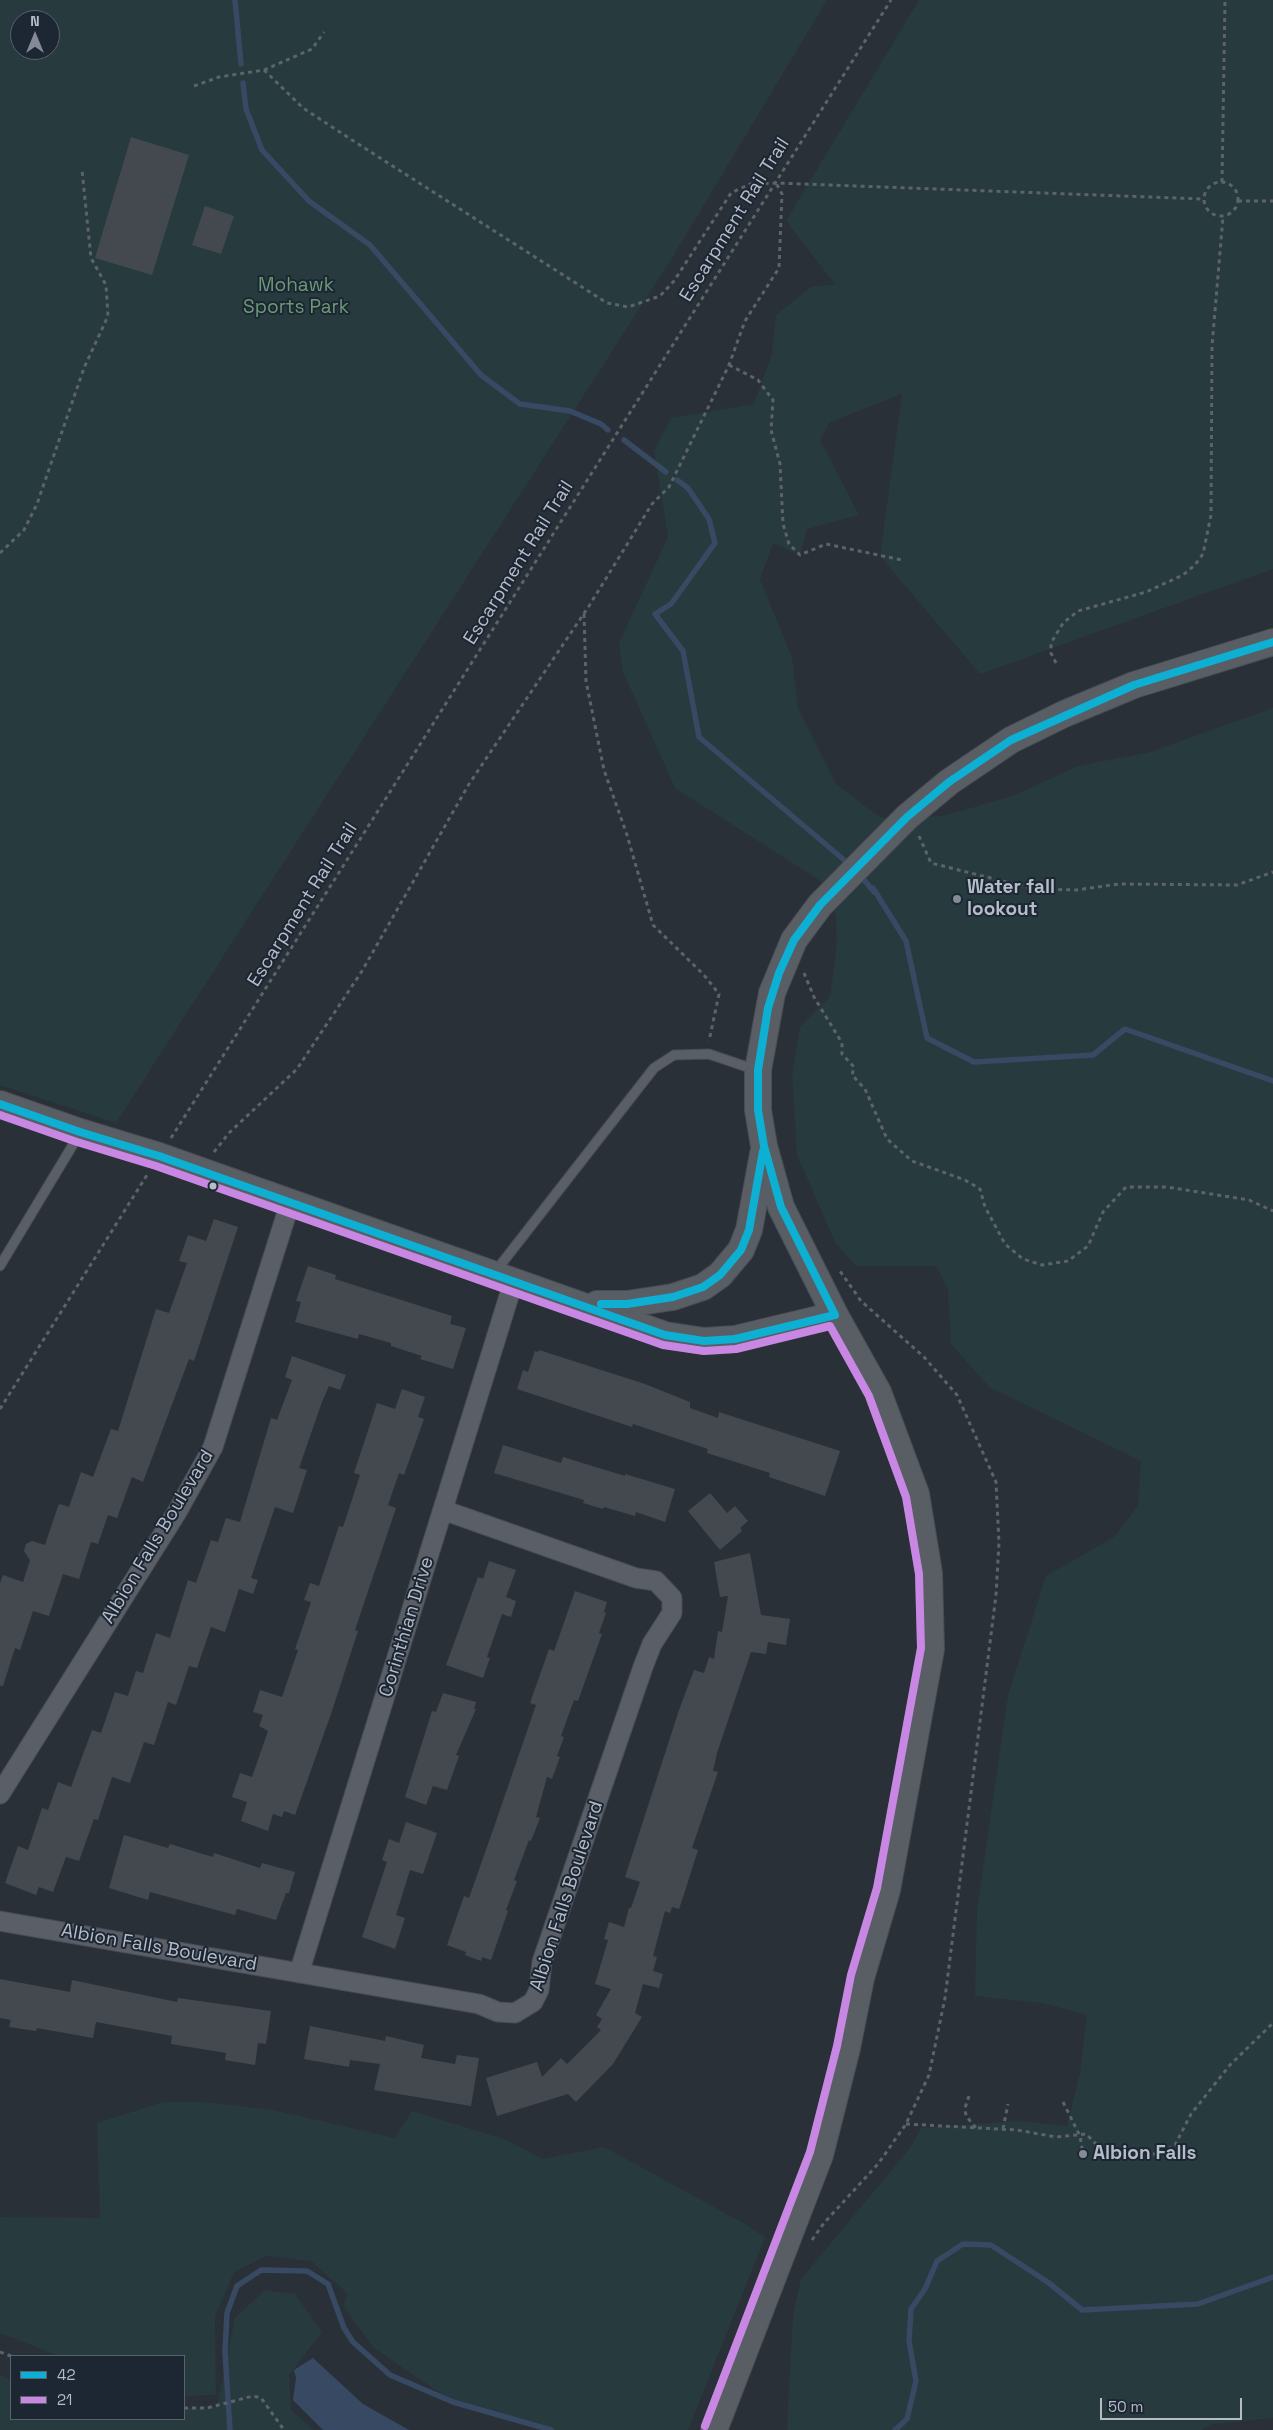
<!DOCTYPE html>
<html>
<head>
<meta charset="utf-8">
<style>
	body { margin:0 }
	#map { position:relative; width:1273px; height:2430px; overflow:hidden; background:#2a3038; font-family:"Space Grotesk",sans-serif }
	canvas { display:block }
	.legend { position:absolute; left:10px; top:2355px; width:175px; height:65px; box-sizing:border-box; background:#1d2633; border:1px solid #59626f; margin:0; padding:6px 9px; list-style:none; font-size:15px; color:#b4bcc9 }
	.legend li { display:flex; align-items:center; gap:10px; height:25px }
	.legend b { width:25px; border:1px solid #59626f }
	.north { position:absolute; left:10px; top:10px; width:50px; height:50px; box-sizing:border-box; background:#1d2633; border:1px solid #59626f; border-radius:50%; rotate:0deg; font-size:14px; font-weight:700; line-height:20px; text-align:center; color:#b4bcc9 }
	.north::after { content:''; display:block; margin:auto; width:18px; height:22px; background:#848b96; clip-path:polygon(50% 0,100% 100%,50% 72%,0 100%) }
	.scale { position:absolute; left:1100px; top:2398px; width:142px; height:22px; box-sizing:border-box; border:2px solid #b4bcc9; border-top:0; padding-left:6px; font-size:15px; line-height:18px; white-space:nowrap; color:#b4bcc9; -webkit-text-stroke:4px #1d2633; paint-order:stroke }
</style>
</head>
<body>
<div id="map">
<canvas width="1273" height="2430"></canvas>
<ul class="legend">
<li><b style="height:6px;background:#0dafd3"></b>42</li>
<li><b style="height:6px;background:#c787e3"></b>21</li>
</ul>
<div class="north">N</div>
<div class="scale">50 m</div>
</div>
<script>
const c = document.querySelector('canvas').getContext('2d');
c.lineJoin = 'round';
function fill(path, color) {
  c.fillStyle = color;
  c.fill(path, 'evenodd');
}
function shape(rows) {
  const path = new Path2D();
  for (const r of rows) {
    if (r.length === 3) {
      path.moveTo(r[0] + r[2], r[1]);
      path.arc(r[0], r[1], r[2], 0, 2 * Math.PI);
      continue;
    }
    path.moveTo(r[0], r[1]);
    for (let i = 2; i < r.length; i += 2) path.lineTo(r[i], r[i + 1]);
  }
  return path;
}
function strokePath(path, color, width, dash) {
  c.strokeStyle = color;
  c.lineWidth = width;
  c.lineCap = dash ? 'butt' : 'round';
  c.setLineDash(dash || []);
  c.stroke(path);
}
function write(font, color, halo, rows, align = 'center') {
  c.font = font + ' "Space Grotesk",sans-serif';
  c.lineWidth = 4;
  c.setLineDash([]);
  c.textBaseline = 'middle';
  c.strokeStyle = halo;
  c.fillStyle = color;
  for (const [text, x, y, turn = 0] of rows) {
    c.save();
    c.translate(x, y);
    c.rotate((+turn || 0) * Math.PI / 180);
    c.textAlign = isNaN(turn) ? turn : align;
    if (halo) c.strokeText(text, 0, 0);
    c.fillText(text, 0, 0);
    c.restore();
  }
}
fill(shape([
	[0,0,827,0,672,258,116,1123,0,1085],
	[20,20,50,20,50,50,20,50],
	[919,0,1273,0,1273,569,980,674,880,556,902,394,830,422,820,440,859,515,807,529,800,555,773,543,760,579,792,658,798,708,836,784,879,817,943,816,1013,796,1078,766,1150,752,1273,708,1273,2418,1212,2424,1201,2430,787,2430,793,2314,801,2279,910,2148,921,2128,1020,2121,1067,2126,1080,2073,1087,2015,1042,2003,975,1996,977,1910,1008,1695,1046,1576,1114,1537,1138,1506,1141,1461,989,1387,951,1344,948,1289,936,1266,856,1266,836,1244,797,1155,792,1073,800,1027,830,997,837,944,836,916,819,880,675,788,623,672,619,643,668,537,654,451,671,418,754,404,772,354,776,315,811,287,835,284,786,221],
	[163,2102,203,2102,273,2110,395,2138,412,2111,507,2140,542,2159,604,2147,745,2224,765,2237,688,2430,551,2430,453,2402,374,2348,343,2306,348,2294,311,2261,266,2256,234,2272,215,2317,216,2395,184,2396,184,2356,59,2356,0,2333,0,2217,100,2218,97,2123],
	[265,2290,295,2294,322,2332,289,2375,291,2410,314,2430,0,2430,0,2375,11,2380,11,2419,184,2419,184,2408,217,2406,235,2318]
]), '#273a3e');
fill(shape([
	[313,2358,363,2404,409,2430,323,2430,293,2400,296,2378,294,2370]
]), '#384963');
strokePath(shape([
	[235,0,241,64],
	[243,83,246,109,262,150,309,201,370,245,481,375,520,404,570,411,601,424,608,430],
	[624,440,666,472],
	[677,480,688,488,709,519,715,543,671,604,655,614,683,651,699,737,850,865],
	[860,875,874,892,873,888,906,941,927,1038,974,1062,1093,1055,1125,1029,1273,1081],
	[230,2430,225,2352,227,2313,237,2286,261,2270,307,2271,328,2284,344,2328,353,2342,390,2375,453,2402,551,2430],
	[895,2430,907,2419,916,2381,909,2341,911,2309,925,2289,937,2261,963,2244,991,2245,1049,2283,1082,2310,1198,2304,1273,2277]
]), '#384963', 5.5);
fill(shape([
	[131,137,189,155,152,275,95,258],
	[205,206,234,216,221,254,192,245],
	[214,1219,238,1227,194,1361,189,1359,143,1482,132,1477,117,1518,108,1515,98,1544,91,1542,79,1579,63,1574,49,1616,33,1611,20,1650,15,1648,3,1686,0,1686,0,1583,3,1575,23,1582,30,1560,24,1551,26,1544,32,1541,45,1545,58,1506,60,1504,69,1507,81,1472,93,1477,111,1429,118,1431,156,1309,169,1313,187,1263,179,1261,188,1235,206,1241],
	[308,1266,336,1275,335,1279,452,1316,450,1324,466,1328,453,1369,420,1359,422,1356,391,1346,391,1343,359,1334,358,1339,295,1322,301,1302,296,1301],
	[539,1350,645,1384,690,1402,690,1408,718,1418,719,1412,840,1451,825,1496,769,1477,770,1473,707,1453,708,1449,633,1424,632,1427,517,1389,523,1370,528,1372,535,1351,538,1352],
	[292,1356,346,1375,340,1390,329,1386,322,1402,299,1468,307,1470,293,1513,275,1507,251,1578,258,1580,253,1594,239,1589,225,1632,211,1627,197,1668,189,1666,176,1705,168,1702,154,1745,144,1742,130,1783,112,1777,98,1820,94,1819,79,1861,66,1857,53,1892,39,1887,36,1895,5,1883,18,1846,28,1850,42,1808,48,1810,58,1782,71,1787,92,1730,101,1733,115,1692,128,1696,136,1671,143,1673,156,1633,170,1638,188,1580,196,1583,211,1540,218,1542,226,1518,240,1522,271,1418,277,1420,292,1380,285,1377],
	[402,1389,425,1397,418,1417,424,1419,404,1475,399,1473,388,1505,396,1508,355,1630,358,1631,331,1714,295,1815,284,1811,282,1817,273,1814,268,1831,241,1821,247,1802,232,1797,240,1773,252,1777,268,1731,259,1726,263,1715,253,1712,260,1690,282,1697,298,1650,295,1649,311,1602,304,1600,310,1583,319,1586,339,1526,343,1527,360,1475,354,1473,377,1403,395,1409],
	[503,1445,561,1463,563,1457,625,1476,625,1474,675,1489,665,1522,636,1512,635,1516,604,1507,603,1509,583,1503,584,1500,494,1473],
	[710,1493,727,1513,735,1506,748,1521,740,1528,742,1531,720,1550,688,1511],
	[750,1553,761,1615,790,1619,786,1645,768,1642,766,1654,751,1652,717,1753,713,1771,718,1772,692,1848,698,1850,686,1888,679,1909,672,1907,670,1913,665,1911,653,1956,657,1957,653,1971,663,1974,659,1988,643,1984,635,2013,642,2017,613,2064,576,2102,568,2094,497,2116,486,2078,537,2062,542,2077,561,2058,567,2064,601,2030,597,2027,602,2019,596,2015,611,1989,595,1984,608,1940,604,1939,609,1922,624,1927,629,1908,631,1908,640,1882,625,1877,679,1710,694,1670,704,1673,709,1657,714,1659,718,1631,722,1632,728,1596,720,1597,714,1562],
	[489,1561,516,1570,506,1597,516,1601,511,1617,502,1614,487,1657,490,1658,483,1678,446,1665,478,1577,483,1579],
	[575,1591,607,1602,604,1612,606,1613,599,1633,602,1634,578,1701,574,1700,561,1736,564,1737,557,1756,560,1757,552,1779,547,1777,536,1817,540,1818,531,1841,529,1840,514,1880,517,1881,506,1910,508,1911,491,1960,482,1957,481,1961,465,1955,466,1952,447,1945,464,1896,469,1898,494,1827,536,1705,530,1703,549,1649,554,1651],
	[443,1693,476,1702,474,1709,476,1709,456,1755,459,1756,447,1790,433,1786,426,1805,405,1797,432,1711,436,1712],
	[406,1822,437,1833,423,1874,410,1870,396,1915,405,1918,395,1949,362,1937,387,1862,382,1860,389,1839,399,1843],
	[124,1835,168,1848,170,1844,213,1857,214,1853,260,1868,262,1863,295,1872,289,1893,286,1893,276,1920,237,1909,235,1915,150,1892,148,1900,109,1888],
	[0,1979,70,1992,72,1980,177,2002,178,1998,271,2011,266,2044,258,2043,255,2065,225,2060,226,2053,171,2044,172,2036,96,2022,93,2038,37,2028,36,2031,9,2027,11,2020,0,2018],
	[310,2026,385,2041,386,2036,424,2045,421,2058,455,2064,457,2055,479,2058,471,2106,374,2090,380,2064,350,2060,349,2067,304,2059]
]), '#444950');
const lane = shape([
	[0,1266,80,1133],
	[495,1272,654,1068,674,1055,709,1054,756,1070]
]);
const street = shape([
	[0,1794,177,1512,213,1447,290,1203],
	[0,1921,479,2004,498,2012,515,2013,533,2002,539,1990,542,1962,643,1667,652,1644,672,1613,672,1598,656,1581,636,1578,443,1510],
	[299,1973,514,1280]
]);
const secondary = shape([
	[0,1104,80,1132,159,1156,665,1335,704,1341,735,1339,835,1315],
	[597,1304,627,1304,673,1297,703,1287,720,1275,741,1250,749,1230,763,1154],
	[714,2430,820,2155,847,2048,861,1978,887,1890,931,1649,929,1573,916,1494,878,1392,835,1315,781,1207,764,1146,758,1110,758,1070,772,993,794,940,820,905,907,817,949,782,1011,740,1064,714,1134,685,1273,642]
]);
strokePath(lane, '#484c53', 11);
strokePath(street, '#484c53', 21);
strokePath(secondary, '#484c53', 28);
strokePath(shape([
	[264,70,312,49,324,32],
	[194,86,219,77,264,70,303,108,352,140,607,303,628,307,660,296,674,281,731,193,750,184,776,183,1203,199],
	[1221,199,17],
	[1222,182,1225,0],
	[1238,201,1273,201],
	[729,365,758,380,773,400,771,430,780,464,783,524,789,544,800,555,826,544,902,560],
	[0,553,24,530,37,504,84,368,108,316,106,285,91,258,82,170],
	[584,614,586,681,604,770,627,835,653,925,704,975,719,994,709,1041],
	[1056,663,1051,653,1051,643,1063,623,1078,611,1146,592,1183,575,1195,565,1203,554,1211,515,1212,346,1223,217],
	[919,836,931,863,1034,889,1076,890,1119,884,1237,885,1273,872],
	[804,973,814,997,842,1043,842,1054,854,1067,852,1075,865,1089,887,1139,912,1161,965,1180,980,1189,985,1207,1005,1244,1023,1259,1042,1265,1068,1261,1088,1246,1103,1212,1126,1187,1167,1187,1249,1200,1273,1211],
	[171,1138,891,0],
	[214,1152,229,1133,297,1069,362,971,469,784,589,606,652,504,669,487,729,365,745,321,779,268,782,194,776,183],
	[0,1409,147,1175],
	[969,2096,965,2108,966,2116,976,2128],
	[1063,2102,1080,2136,1083,2154],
	[906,2124,1017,2130,1056,2137,1086,2134,1102,2150,1127,2158,1162,2153,1175,2145,1191,2114,1230,2065,1273,2023],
	[1003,2129,1008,2104],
	[812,2240,824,2223,878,2164,906,2124,929,2075,945,1998,996,1595,999,1543,996,1482,957,1395,924,1357,861,1301,840,1271],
	[0,2352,11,2356],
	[184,2408,207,2408,253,2396,261,2398,284,2430]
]), '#5d636a', 3, [4, 4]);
strokePath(lane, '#5a5e66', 9);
strokePath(street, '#5a5e66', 19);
strokePath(secondary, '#595d64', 26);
strokePath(shape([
	[0,1104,80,1132,159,1156,665,1335,704,1341,735,1339,835,1315,781,1207,764,1146,758,1110,758,1070,768,1008,779,973,794,940,820,905,907,817,949,782,1011,740,1134,685,1273,642],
	[601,1304,627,1304,673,1297,703,1287,720,1275,741,1250,749,1230,763,1151]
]), '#0dafd3', 8);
strokePath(shape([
	[0,1115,77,1142,156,1166,663,1345,704,1351,736,1349,830,1326,869,1396,906,1497,919,1574,921,1648,877,1888,851,1975,837,2046,810,2152,705,2426]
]), '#c787e3', 8);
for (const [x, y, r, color] of [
	[957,899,5,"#848b96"],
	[213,1186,4.5,"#b4bcc9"],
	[1083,2154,5,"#848b96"]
]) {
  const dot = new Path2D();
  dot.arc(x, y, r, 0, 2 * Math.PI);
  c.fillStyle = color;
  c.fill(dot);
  strokePath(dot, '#1d2633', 2);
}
write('19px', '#b4bcc9', '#1d2633', [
	["Escarpment Rail Trail",735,220,-58],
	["Escarpment Rail Trail",519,563,-58],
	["Escarpment Rail Trail",303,905,-58],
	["Albion Falls Boulevard",158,1537,-59],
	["Corinthian Drive",407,1627,-73],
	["Albion Falls Boulevard",567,1896,-72],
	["Albion Falls Boulevard",159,1948,10]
]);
write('19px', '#6b9a76', '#1d2633', [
	["Mohawk",296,286],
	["Sports Park",296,308]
]);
write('bold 19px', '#b4bcc9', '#1d2633', [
	["Water fall",967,888],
	["lookout",967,910],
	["Albion Falls",1093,2154]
], 'left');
</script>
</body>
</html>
